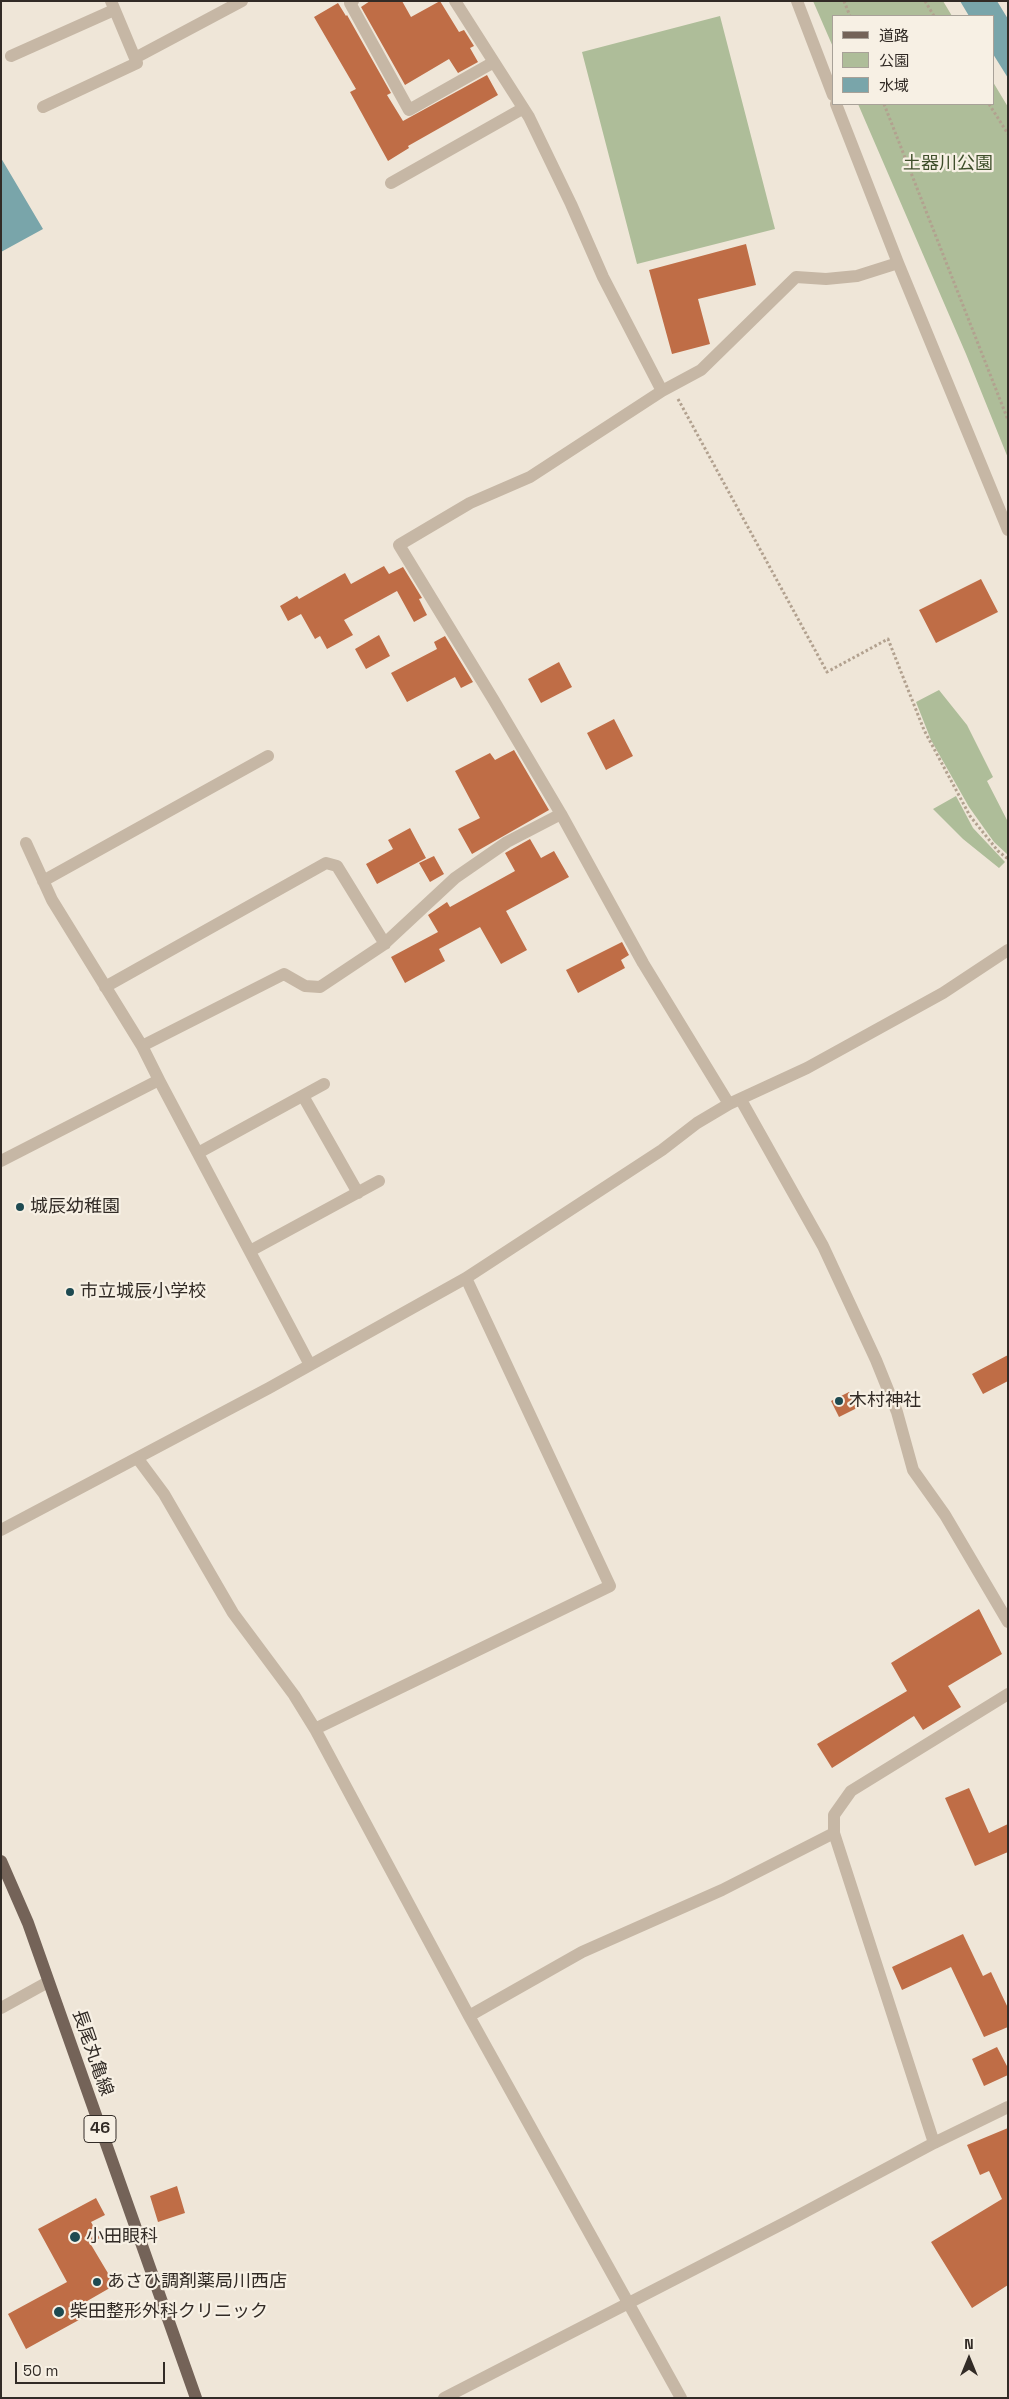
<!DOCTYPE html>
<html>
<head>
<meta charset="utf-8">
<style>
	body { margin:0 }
	#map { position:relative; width:1009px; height:2399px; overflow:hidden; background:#efe6d8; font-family:"Space Grotesk","Noto Sans JP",sans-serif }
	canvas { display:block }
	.frame { position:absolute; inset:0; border:2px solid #322b26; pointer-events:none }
	.legend { position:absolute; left:832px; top:15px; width:162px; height:90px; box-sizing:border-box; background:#f7f0e4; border:1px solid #a8a198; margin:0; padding:6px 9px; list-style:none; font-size:15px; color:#322b26 }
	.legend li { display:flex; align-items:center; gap:10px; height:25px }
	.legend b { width:25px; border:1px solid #a8a198 }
	.north { position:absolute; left:944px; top:2334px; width:50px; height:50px; -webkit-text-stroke:4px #f7f0e4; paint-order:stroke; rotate:0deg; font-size:14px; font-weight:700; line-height:20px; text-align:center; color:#322b26 }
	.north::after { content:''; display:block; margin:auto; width:18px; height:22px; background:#322b26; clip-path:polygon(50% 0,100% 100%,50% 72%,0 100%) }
	.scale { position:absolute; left:15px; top:2362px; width:150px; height:22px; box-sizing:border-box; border:2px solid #322b26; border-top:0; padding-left:6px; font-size:15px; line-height:18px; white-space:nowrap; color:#322b26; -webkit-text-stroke:4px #f7f0e4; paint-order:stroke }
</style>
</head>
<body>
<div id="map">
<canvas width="1009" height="2399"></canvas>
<div class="frame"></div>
<ul class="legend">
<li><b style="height:6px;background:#746358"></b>道路</li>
<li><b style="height:14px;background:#aebd99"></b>公園</li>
<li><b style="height:14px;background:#79a5aa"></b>水域</li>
</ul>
<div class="north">N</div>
<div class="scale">50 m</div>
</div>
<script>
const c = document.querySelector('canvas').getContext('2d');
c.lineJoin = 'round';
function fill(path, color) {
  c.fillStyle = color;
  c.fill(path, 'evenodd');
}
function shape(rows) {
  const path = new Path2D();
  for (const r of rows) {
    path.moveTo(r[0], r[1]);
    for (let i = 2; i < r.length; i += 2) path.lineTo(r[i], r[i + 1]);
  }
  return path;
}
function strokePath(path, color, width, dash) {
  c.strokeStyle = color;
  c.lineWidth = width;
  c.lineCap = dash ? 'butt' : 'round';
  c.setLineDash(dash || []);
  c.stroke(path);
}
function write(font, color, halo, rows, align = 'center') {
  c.font = font + ' "Space Grotesk","Noto Sans JP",sans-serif';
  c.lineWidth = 4.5;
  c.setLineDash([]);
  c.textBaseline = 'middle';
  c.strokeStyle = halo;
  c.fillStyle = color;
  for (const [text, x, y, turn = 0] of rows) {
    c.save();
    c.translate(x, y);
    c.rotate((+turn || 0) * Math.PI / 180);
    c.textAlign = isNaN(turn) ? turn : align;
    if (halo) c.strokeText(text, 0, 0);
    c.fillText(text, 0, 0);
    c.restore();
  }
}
fill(shape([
	[813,1,943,1,952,16,833,16,833,47],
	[720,16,775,229,637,264,582,52],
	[993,82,1008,107,1008,458,966,354,858,104,993,104],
	[939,690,967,725,993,777,987,781,1008,822,1008,855,994,842,969,807,931,740,916,702],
	[956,796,973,828,1005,862,999,868,963,839,933,809]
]), '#aebd99');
fill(shape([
	[960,1,997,1,1008,19,1008,78,993,54,993,16,969,16],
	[1,158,43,229,1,252]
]), '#79a5aa');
fill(shape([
	[370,1,402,1,411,17,440,1,459,32,464,30,474,46,470,48,478,62,458,73,449,59,405,85,361,7],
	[338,3,346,16,347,15,391,93,387,95,403,121,487,75,498,95,408,146,409,148,388,161,350,92,356,89,314,17],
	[746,244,756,285,698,299,710,344,672,354,649,270],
	[384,566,389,574,403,567,422,598,419,599,427,615,414,622,397,591,344,620,353,635,327,649,320,636,315,639,301,614,288,621,280,606,297,596,299,599,345,573,351,584],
	[981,579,998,612,936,643,919,610],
	[379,635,390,656,366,669,355,649],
	[445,636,473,682,461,688,455,677,407,702,391,673,437,649,434,642],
	[559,662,572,687,541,703,528,679],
	[614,719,633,756,606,770,587,733],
	[514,750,549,810,472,854,458,829,480,818,455,771,490,753,495,760],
	[410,828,426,858,377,884,366,864,393,849,388,840],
	[530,839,541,858,554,851,569,877,506,911,527,950,501,964,480,927,439,949,445,961,405,983,391,957,438,932,428,915,447,902,450,907,515,871,505,853],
	[434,856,444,874,430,882,419,863],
	[622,942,629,955,621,960,625,968,578,993,566,970],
	[1008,1355,1008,1381,983,1394,972,1374],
	[849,1392,857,1408,839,1417,831,1401],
	[979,1609,1002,1654,948,1686,961,1707,923,1730,914,1716,832,1768,817,1744,907,1691,891,1663],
	[969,1788,989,1833,1008,1824,1008,1852,975,1866,945,1798],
	[963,1934,983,1976,991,1972,1008,2008,1008,2027,984,2037,951,1967,902,1990,892,1967],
	[997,2047,1008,2068,1008,2075,984,2086,972,2059],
	[1008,2128,1008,2285,972,2308,931,2242,1002,2199,989,2171,980,2175,967,2145],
	[177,2186,185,2213,158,2222,150,2196],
	[96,2198,105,2215,91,2222,100,2238,90,2243,115,2285,82,2304,88,2315,26,2349,8,2314,67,2282,38,2229]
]), '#bf6d46');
strokePath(shape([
	[844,1,850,16],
	[925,1,934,16],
	[884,104,1008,420],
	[989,104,1008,134],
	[678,399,827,672,888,639,924,730,970,816,998,851,1008,859]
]), '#b2a18f', 3, [2.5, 2.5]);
strokePath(shape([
	[353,1,350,3,409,110,494,62],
	[455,1,529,117,571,204,603,277,662,391],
	[797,1,833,95],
	[11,56,114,10],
	[135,58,242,1],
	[836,104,898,263,1008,530],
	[43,107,137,63,111,1],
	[391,183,522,109],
	[26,843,52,900,142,1046],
	[43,881,268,756],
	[105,987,326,863,337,866,385,944],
	[159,1080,310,1365],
	[303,1096,358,1193],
	[741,1100,823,1246,876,1360,897,1412,913,1470,945,1515,1008,1622],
	[729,1104,643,963,561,814,493,699,399,545,470,503,530,477,662,391,701,370,796,277,826,279,857,276,898,263],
	[198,1153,324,1084],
	[1,1161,159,1080,142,1046,284,974,305,986,320,987,383,945,455,878,507,842,561,814],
	[250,1251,379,1181],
	[138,1459,164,1494,233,1613,294,1695,315,1729,469,2016,681,2398],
	[1,1530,269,1388,466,1278,662,1150,697,1123,729,1104,807,1068,943,993,1008,950],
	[315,1729,610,1586,466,1278],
	[1,2008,48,1982],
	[469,2016,582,1952,722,1890,834,1833],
	[934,2143,834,1833,834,1815,851,1791,1008,1694],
	[444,2398,788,2221,934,2143,1008,2107]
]), '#c6b7a5', 12);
strokePath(shape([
	[1,1861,28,1923,196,2398]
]), '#746358', 12);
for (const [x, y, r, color] of [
	[20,1207,5,"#1e4a51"],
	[70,1292,5,"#1e4a51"],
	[839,1401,5,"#1e4a51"],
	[75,2237,6,"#1e4a51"],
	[97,2282,5,"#1e4a51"],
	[59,2312,6,"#1e4a51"]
]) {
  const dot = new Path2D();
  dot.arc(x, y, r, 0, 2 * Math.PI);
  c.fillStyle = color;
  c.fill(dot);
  strokePath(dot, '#f7f0e4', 2);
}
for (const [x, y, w] of [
	[100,2129,32]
]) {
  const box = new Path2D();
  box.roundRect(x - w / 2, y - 13.5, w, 27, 4);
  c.fillStyle = '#f7f0e4';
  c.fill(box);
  strokePath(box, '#322b26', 1);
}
write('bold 16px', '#322b26', null, [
	["46",100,2129]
]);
write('18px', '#3f4f2b', '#f7f0e4', [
	["土器川公園",948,164]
]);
write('18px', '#322b26', '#f7f0e4', [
	["城辰幼稚園",30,1207],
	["市立城辰小学校",80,1292],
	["木村神社",849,1401],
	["小田眼科",86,2237],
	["あさひ調剤薬局川西店",107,2282],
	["柴田整形外科クリニック",70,2312]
], 'left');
write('18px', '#322b26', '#f7f0e4', [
	["長尾丸亀線",92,2053,71]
]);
</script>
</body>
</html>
